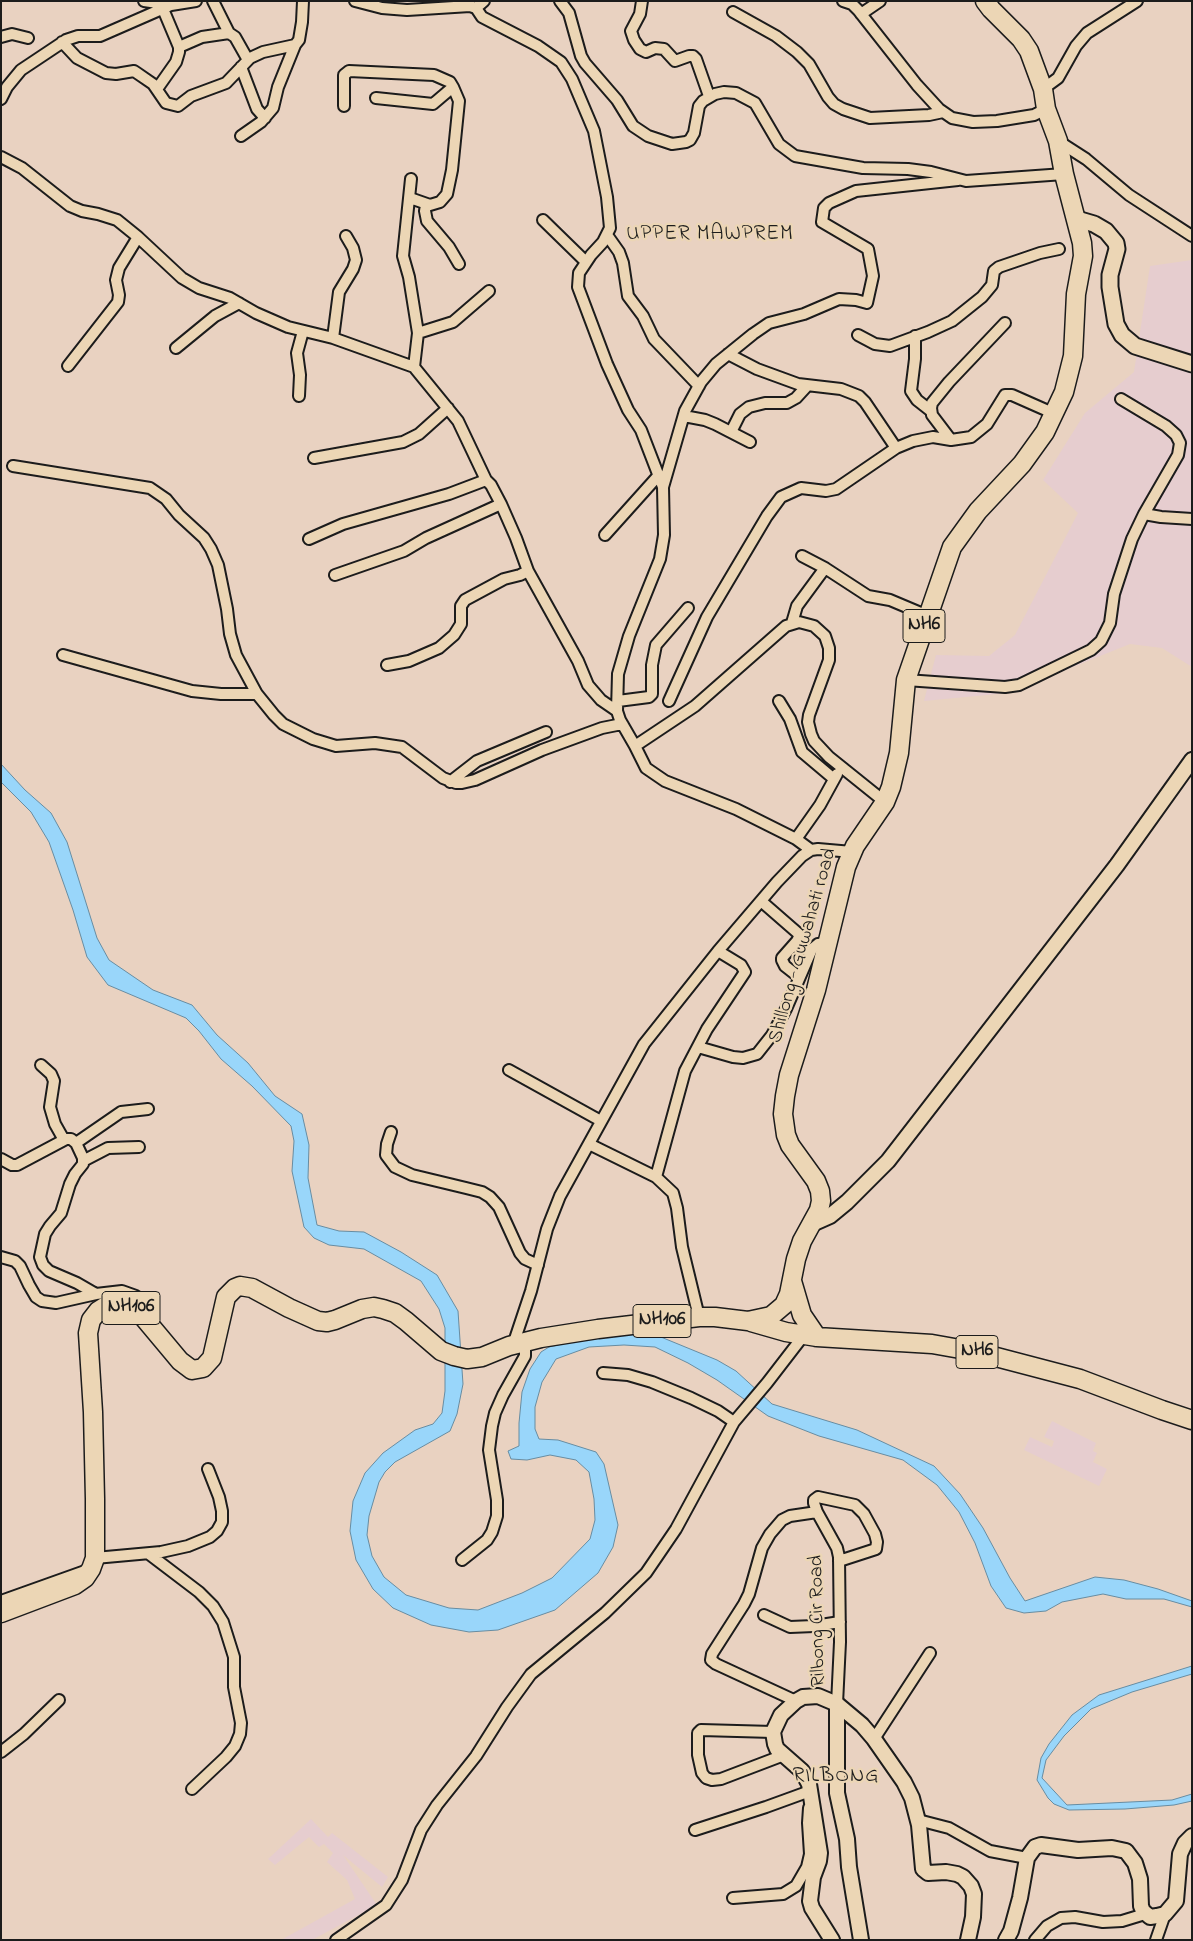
<!DOCTYPE html>
<html>
<head>
<meta charset="utf-8">
<style>
	body { margin:0 }
	#map { position:relative; width:1193px; height:1941px; overflow:hidden; background:#e9d2c1; font-family:"Indie Flower",sans-serif }
	canvas { display:block }
	.frame { position:absolute; inset:0; border:2px solid #1c1c1c; pointer-events:none }
</style>
</head>
<body>
<div id="map">
<canvas width="1193" height="1941"></canvas>
<div class="frame"></div>
</div>
<script>
const c = document.querySelector('canvas').getContext('2d');
c.lineJoin = 'round';
function fill(path, color) {
  c.fillStyle = color;
  c.fill(path, 'evenodd');
}
function shape(rows) {
  const path = new Path2D();
  for (const r of rows) {
    path.moveTo(r[0], r[1]);
    for (let i = 2; i < r.length; i += 2) path.lineTo(r[i], r[i + 1]);
  }
  return path;
}
function strokePath(path, color, width, dash) {
  c.strokeStyle = color;
  c.lineWidth = width;
  c.lineCap = dash ? 'butt' : 'round';
  c.setLineDash(dash || []);
  c.stroke(path);
}
function write(font, color, halo, rows, align = 'center') {
  c.font = font + ' "Indie Flower",sans-serif';
  c.lineWidth = 4.5;
  c.setLineDash([]);
  c.textBaseline = 'middle';
  c.strokeStyle = halo;
  c.fillStyle = color;
  for (const [text, x, y, turn = 0] of rows) {
    c.save();
    c.translate(x, y);
    c.rotate((+turn || 0) * Math.PI / 180);
    c.textAlign = isNaN(turn) ? turn : align;
    if (halo) c.strokeText(text, 0, 0);
    c.fillText(text, 0, 0);
    c.restore();
  }
}
fill(shape([
	[1192,260,1192,667,1162,648,1130,644,1008,693,924,701,936,655,989,656,1015,635,1078,513,1043,480,1085,413,1134,372,1150,266],
	[1052,1421,1096,1443,1093,1451,1097,1453,1093,1462,1107,1469,1099,1486,1024,1450,1030,1437,1052,1447,1054,1441,1044,1437],
	[311,1819,328,1837,332,1833,388,1877,382,1887,343,1855,377,1905,312,1940,281,1940,355,1899,347,1880,327,1862,333,1853,324,1844,319,1847,309,1837,275,1865,268,1859]
]), '#e6cdcf');
const water = shape([
	[1,764,25,790,51,813,67,842,97,938,109,960,153,990,192,1005,217,1035,248,1063,275,1096,302,1114,309,1145,308,1178,317,1225,339,1231,364,1232,401,1252,437,1275,458,1311,463,1384,457,1414,450,1431,395,1462,385,1472,379,1482,369,1516,367,1535,372,1556,384,1577,406,1595,449,1608,478,1610,522,1593,552,1578,590,1539,595,1520,594,1499,589,1472,576,1460,550,1455,527,1460,511,1459,508,1451,519,1446,519,1423,522,1392,530,1369,541,1352,549,1347,571,1342,640,1333,656,1335,717,1360,736,1371,772,1404,857,1430,934,1466,960,1494,983,1528,1010,1578,1025,1601,1095,1577,1124,1580,1158,1589,1192,1601,1192,1607,1164,1599,1126,1599,1103,1594,1062,1602,1046,1611,1024,1613,1006,1608,991,1586,975,1543,959,1512,937,1485,903,1460,819,1436,768,1416,717,1380,688,1363,655,1347,624,1345,589,1347,556,1359,542,1382,535,1407,535,1429,539,1439,558,1440,596,1452,604,1464,618,1525,613,1547,598,1573,555,1610,498,1630,469,1632,431,1625,393,1608,373,1589,356,1560,350,1531,353,1501,365,1473,383,1453,415,1430,433,1424,442,1413,445,1391,445,1328,439,1309,421,1281,364,1249,329,1245,314,1238,304,1227,292,1171,294,1141,291,1126,252,1086,221,1059,199,1031,186,1018,108,985,87,957,73,910,49,842,31,812,1,782,1,764],
	[1192,1666,1192,1674,1132,1692,1091,1709,1064,1736,1046,1760,1042,1778,1067,1805,1172,1800,1192,1794,1192,1801,1174,1805,1125,1809,1069,1810,1054,1804,1048,1798,1037,1780,1041,1758,1049,1744,1072,1715,1099,1695,1192,1666]
]);
fill(water, '#99d6fa');
strokePath(water, '#678ca1', 1);
const street = shape([
	[144,1,171,5,196,1],
	[213,1,229,33],
	[355,1,382,8,407,10,470,6,476,8],
	[484,1,476,8,482,17,538,46,561,62,572,79,594,131,607,197,610,228,603,242,591,255,579,273,578,287,607,364,628,410,641,430,663,487],
	[560,1,569,13,581,56,585,63,617,100,633,126,648,136,672,144,686,142,690,140,694,133,699,106,703,101,715,94,724,92,736,93,755,103,779,144,795,156,863,168,908,169,931,172,966,181,1064,174],
	[642,1,640,14,631,31,634,40,640,49,646,52,655,48,664,49,675,61,689,56,693,56,696,59,709,96],
	[843,1,852,4,858,10,917,85,939,109,952,118,973,122,997,121,1034,115,1046,109],
	[733,12,776,36,797,52,809,64,828,97,834,104,843,109,870,118,929,115,943,112],
	[861,14,880,1],
	[1,37,12,34,28,38],
	[62,42,77,58,106,73,116,74,134,71,137,73,153,84,166,103,178,106,191,96,226,83,250,58,263,52,295,45,299,40,302,22,303,1],
	[179,47,202,37,229,33,235,37,248,60],
	[241,67,257,109,265,118],
	[157,89,176,62,179,52,179,47,163,9],
	[1043,89,1058,78,1076,46,1087,33,1137,1],
	[376,98,433,104,453,87],
	[1,99,7,87,21,70,66,40,78,36,100,36,171,5],
	[344,106,344,75,349,71,434,75,450,82,453,87,459,101,452,170,447,194,440,202,430,205,410,198],
	[241,136,261,122,273,108,278,87,295,45],
	[1058,141,1086,159,1129,195,1192,236],
	[1,157,22,168,70,206,82,211,98,214,117,220,138,237,182,278,199,288,230,298,256,313,288,327,333,338,414,367,458,421,486,480,491,485,501,504,516,538,528,571,578,661,588,685,601,700,617,711],
	[411,179,403,256,409,277,418,333,414,367],
	[426,205,425,211,427,221,449,247,459,264],
	[543,220,586,262],
	[607,235,619,252,623,263,628,296,643,316,654,339,699,386],
	[418,333,453,322,489,291],
	[858,335,875,344,890,346,928,332,952,321,982,297,992,285,994,271,999,267,1040,253,1059,249],
	[915,336,915,359,911,391,917,400,931,411],
	[333,338,339,292,353,269,356,260,353,248,346,236],
	[176,348,215,316,239,303],
	[728,354,757,369,798,384,841,389,859,396,865,402,896,448],
	[68,366,118,302,119,295,116,280,119,268,138,237],
	[299,396,300,375,297,353,303,331],
	[684,416,705,420,715,424,750,442],
	[731,432,740,414,749,407,765,403,787,403,796,398,807,386],
	[951,440,932,415,931,408,932,403,949,382,1005,323],
	[314,458,403,442,419,434,448,408],
	[13,466,150,488,166,499,179,515,204,538,211,549,218,565,227,609,230,634,236,655,257,694,274,715,283,724,313,739,336,746,375,743,402,747,443,778,456,783,462,783,475,780,542,750,602,728,617,725,623,725],
	[1144,514,1161,517,1192,519],
	[605,535,658,476],
	[309,539,343,524,449,494,486,480],
	[802,556,825,568,868,596,890,600,928,616],
	[335,575,404,551,426,538,501,504],
	[792,623,797,606,825,568],
	[63,655,192,691,221,694,257,694],
	[387,665,409,661,439,648,454,635,461,624,461,606,465,600,504,579,520,575,528,571],
	[906,680,1005,687,1019,685,1091,650,1101,641,1110,623,1114,594,1132,539,1144,514,1178,455,1180,443,1176,435,1166,426,1121,399],
	[618,701,649,697,652,694,652,665,656,645,688,608],
	[669,701,707,617,767,516,781,497,801,488,826,491,836,489,896,448,913,441,933,437,951,440,971,437,987,424,1005,395,1012,395,1055,414],
	[779,701,790,719,802,752,834,779],
	[635,746,646,768,665,781,736,809,796,839,811,850],
	[450,782,477,761,546,732],
	[885,802,829,757,814,741,811,734,808,722,809,715,829,660,829,648,825,636,814,626,799,622,786,626,695,706,635,746,620,720,617,711,618,674,629,636,660,559,664,535,663,487,685,411,701,382,716,364,753,334,769,323,804,314,839,299,856,300,867,303,873,276,868,249,822,222,824,208,829,203,856,191,958,180],
	[796,839,820,805,837,774],
	[761,901,800,935,797,941,782,958,782,960,785,966,799,977],
	[698,1047,733,1057,743,1058,757,1054,772,1035,786,1009,812,949,818,944,827,943],
	[41,1065,51,1074,54,1081,50,1107,55,1124,64,1140],
	[509,1070,601,1121],
	[391,1132,387,1144,386,1155,395,1167,412,1175,466,1188,482,1192,490,1197,499,1207,520,1253,525,1259,538,1265],
	[76,1143,83,1158,83,1164,75,1174,70,1184,61,1213,50,1226,45,1234,40,1257,43,1265,49,1271,77,1283,96,1294],
	[589,1144,656,1177,673,1193,677,1208,682,1247,699,1317],
	[1,1159,12,1165,17,1165,66,1139,71,1139,76,1143,121,1112,148,1109],
	[83,1161,108,1148,139,1147],
	[656,1177,685,1071,707,1029,745,972,741,965,718,951],
	[1,1257,15,1261,20,1266,29,1285,36,1297,42,1301,56,1303,96,1294,122,1291,136,1296,140,1305,139,1312],
	[513,1345,531,1291,547,1229,560,1196,644,1044,718,951,777,882,802,856,811,850,818,849,852,852],
	[603,1373,628,1375,652,1382,691,1398,718,1411,734,1422],
	[817,1512,837,1548,839,1557,840,1642,837,1704],
	[149,1554,199,1592,213,1606,223,1622,234,1657,234,1687,241,1723,240,1734,235,1746,226,1757,192,1789],
	[95,1558,161,1552,188,1546,210,1537,217,1531,222,1522,222,1511,219,1497,208,1469],
	[462,1560,487,1540,492,1532,497,1516,497,1500,489,1450,492,1426,495,1413,503,1395,525,1356,525,1342],
	[1,1601,85,1571],
	[764,1615,790,1627,814,1626,840,1622],
	[796,1701,716,1664,711,1660,712,1654,744,1604,749,1594,762,1548,770,1534,782,1520,790,1516,817,1512,814,1503,814,1500,818,1497,855,1505,864,1514,875,1534,877,1542,876,1549,839,1561],
	[773,1732,701,1730,698,1733,698,1755,702,1773,706,1778,712,1780,721,1779,784,1755],
	[874,1739,930,1653],
	[1,1752,24,1734,59,1700],
	[918,1820,949,1828,990,1851,1027,1858],
	[695,1830,766,1807,810,1791],
	[733,1898,783,1894,796,1886,807,1867,810,1854,808,1823,809,1808],
	[336,1940,386,1905,402,1880,421,1830,437,1805,476,1756,507,1707,531,1674,605,1613,646,1573,676,1529,734,1422,767,1383,804,1335],
	[1035,1940,1047,1926,1061,1918,1075,1917,1103,1922,1122,1921,1145,1914],
	[1156,1940,1165,1914]
]);
const secondary = shape([
	[812,1224,830,1216,847,1202,888,1161,1117,865,1192,760],
	[832,1940,812,1908,810,1901,813,1877,819,1861,820,1853,809,1784,802,1771,777,1749,775,1744,773,1732,781,1715,796,1701,803,1697,818,1696,837,1704],
	[861,1940,849,1867,847,1839,837,1793,837,1704,862,1725,874,1739,904,1782,912,1798,919,1825,923,1869,928,1873,946,1872,957,1874,963,1877,971,1886,974,1894,973,1917,968,1940],
	[1006,1940,1011,1931,1020,1898,1027,1858,1035,1847,1041,1845,1078,1850,1112,1848,1126,1851,1135,1863,1140,1879,1141,1906,1143,1911,1150,1917,1157,1916,1165,1914,1176,1901,1180,1854,1185,1843,1192,1836]
]);
const primary = shape([
	[1077,219,1094,224,1106,231,1116,243,1117,249,1110,275,1110,287,1116,324,1122,335,1135,346,1192,364]
]);
const highway = shape([
	[792,1281,802,1315,817,1337,932,1344,977,1352,1080,1379,1162,1410,1192,1420],
	[751,1322,786,1332,817,1337],
	[1,1613,75,1585,85,1578,91,1569,95,1558,95,1499,93,1412,88,1333,91,1320,98,1311,106,1306,114,1303,123,1304,139,1312,180,1361,192,1370,203,1368,212,1358,226,1297,235,1288,240,1286,252,1288,289,1308,318,1321,327,1322,335,1320,362,1309,374,1307,383,1309,395,1313,406,1321,441,1351,454,1356,467,1359,482,1357,509,1346,541,1338,598,1329,699,1317,715,1317,748,1321,771,1316,784,1305,789,1294,796,1259,802,1241,819,1210,821,1201,820,1191,816,1181,790,1145,786,1135,783,1114,785,1096,789,1075,816,990,846,867,855,846,885,802,891,787,899,753,906,680,952,547,978,511,1022,464,1045,432,1064,392,1073,356,1076,294,1083,256,1082,243,1064,174,1058,141,1046,109,1043,89,1029,51,1021,39,991,9,985,1]
]);
strokePath(street, '#1c1c1c', 14);
strokePath(secondary, '#1c1c1c', 18);
strokePath(primary, '#1c1c1c', 19);
strokePath(highway, '#1c1c1c', 21);
strokePath(street, '#ecd6b5', 10);
strokePath(secondary, '#ecd6b5', 14);
strokePath(primary, '#ecd6b5', 15);
strokePath(highway, '#ecd6b5', 18);
for (const [x, y, w] of [
	[924,626,42],
	[131,1308,58],
	[662,1321,58],
	[977,1352,42]
]) {
  const box = new Path2D();
  box.roundRect(x - w / 2, y - 16.5, w, 33, 4);
  c.fillStyle = '#ecd6b5';
  c.fill(box);
  strokePath(box, '#1c1c1c', 1);
}
write('bold 19px', '#1c1c1c', null, [
	["NH6",924,626],
	["NH106",131,1308],
	["NH106",662,1321],
	["NH6",977,1352]
]);
write('20px', '#1c1c1c', '#ecd6b5', [
	["Shillong - Guwahati road",804,946,-74],
	["Rilbong Cir Road",819,1621,-91]
]);
c.letterSpacing = '1px';
write('21px', '#1c1c1c', '#ecd6b5', [
	["UPPER MAWPREM",710,236],
	["RILBONG",836,1778]
]);
c.letterSpacing = '0px';
</script>
</body>
</html>
